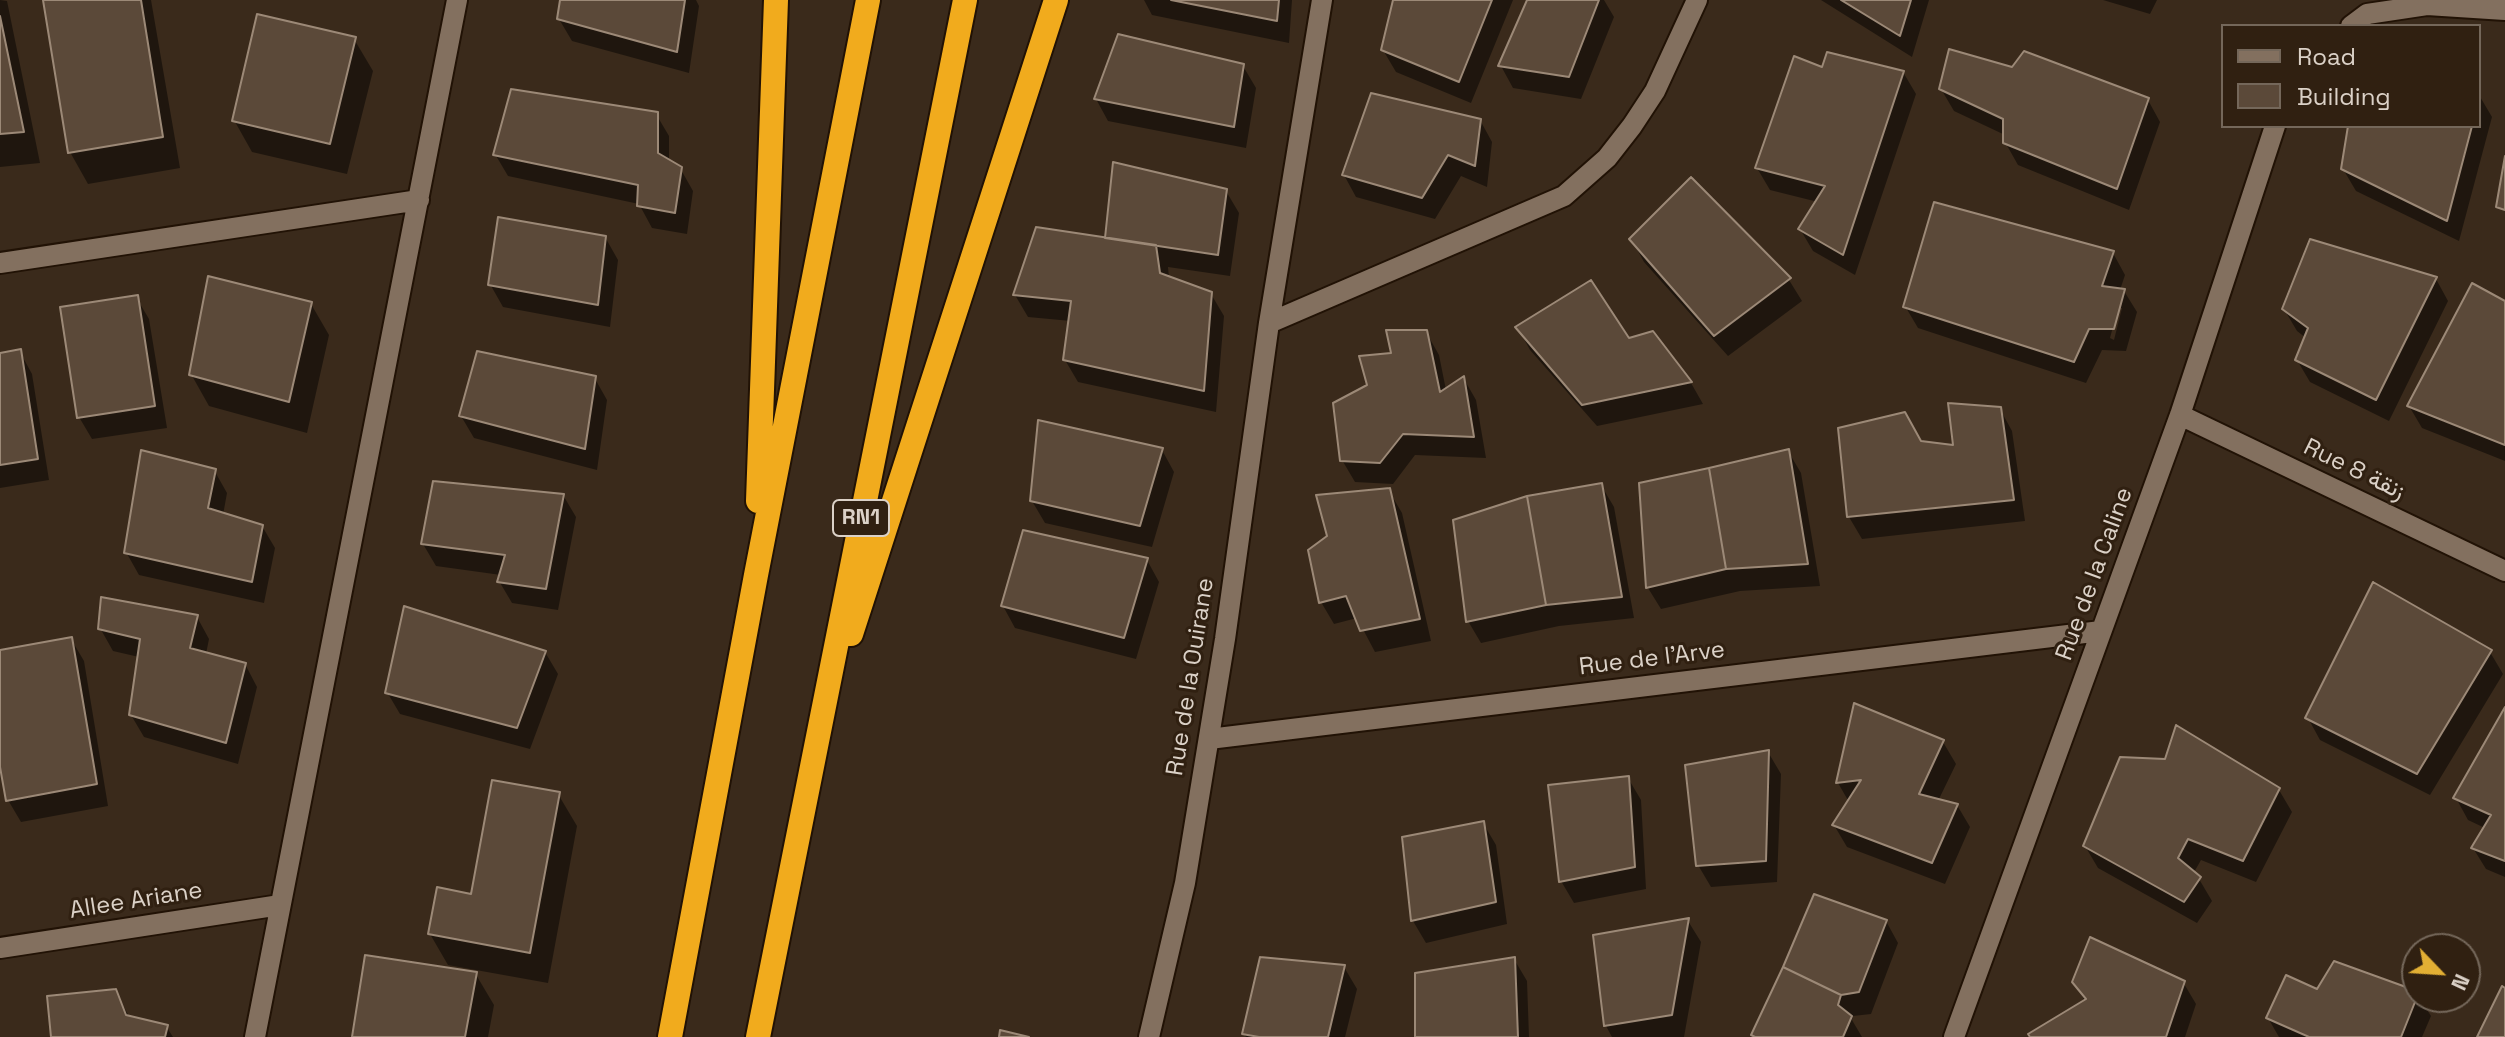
<!DOCTYPE html>
<html>
<head>
<meta charset="utf-8">
<style>
	body { margin:0 }
	#map { position:relative; width:2505px; height:1037px; overflow:hidden; background:#3a2a1b; font-family:"Space Grotesk",sans-serif }
	canvas { display:block }
	.legend { position:absolute; left:2221px; top:24px; width:260px; height:104px; box-sizing:border-box; background:#302011; border:2px solid #74675a; margin:0; padding:10px 14px; list-style:none; font-size:24px; color:#dbd1c7 }
	.legend li { display:flex; align-items:center; gap:16px; height:40px }
	.legend b { width:40px; border:2px solid #74675a }
	.north { position:absolute; left:2401px; top:933px; width:80px; height:80px; box-sizing:border-box; background:#302011; border:2px solid #74675a; border-radius:50%; rotate:115deg; font-size:22px; font-weight:700; line-height:32px; text-align:center; color:#dbd1c7 }
	.north::after { content:''; display:block; margin:auto; width:28px; height:36px; background:#e2af34; clip-path:polygon(50% 0,100% 100%,50% 72%,0 100%) }
</style>
</head>
<body>
<div id="map">
<canvas width="2505" height="1037"></canvas>
<ul class="legend">
<li><b style="height:10px;background:#83705f"></b>Road</li>
<li><b style="height:22px;background:#5b4939"></b>Building</li>
</ul>
<div class="north">N</div>
</div>
<script>
const c = document.querySelector('canvas').getContext('2d');
c.lineJoin = 'round';
function fill(path, color) {
  c.fillStyle = color;
  c.fill(path, 'evenodd');
}
function shape(rows) {
  const path = new Path2D();
  for (const r of rows) {
    path.moveTo(r[0], r[1]);
    for (let i = 2; i < r.length; i += 2) path.lineTo(r[i], r[i + 1]);
  }
  return path;
}
function strokePath(path, color, width, dash) {
  c.strokeStyle = color;
  c.lineWidth = width;
  c.lineCap = dash ? 'butt' : 'round';
  c.setLineDash(dash || []);
  c.stroke(path);
}
function write(font, color, halo, rows, align = 'center') {
  c.font = font + ' "Space Grotesk",Vazirmatn,sans-serif';
  c.lineWidth = 6;
  c.setLineDash([]);
  c.textBaseline = 'middle';
  c.strokeStyle = halo;
  c.fillStyle = color;
  for (const [text, x, y, turn = 0] of rows) {
    c.save();
    c.translate(x, y);
    c.rotate((+turn || 0) * Math.PI / 180);
    c.textAlign = isNaN(turn) ? turn : align;
    if (halo) c.strokeText(text, 0, 0);
    c.fillText(text, 0, 0);
    c.restore();
  }
}
fill(shape([
	[0,0,7,1,40,163,0,167],
	[45,0,151,0,180,168,88,184,70,152],
	[562,0,696,0,699,6,689,73,572,41,559,19],
	[1144,0,1292,0,1289,43,1152,15],
	[1395,0,1513,0,1471,103,1396,72,1383,50],
	[1529,0,1604,0,1614,17,1581,99,1513,88,1501,66],
	[1821,0,1929,0,1912,57],
	[2103,0,2157,0,2150,14],
	[354,39,373,71,347,174,252,152,234,120],
	[1243,66,1256,88,1246,148,1108,121,1096,99],
	[2013,69,2148,100,2160,122,2129,210,2018,165,2005,142,2005,135,1954,111,1941,89],
	[1823,70,1903,72,1916,94,1855,275,1813,251,1800,229,1818,202,1770,190,1757,168],
	[2479,95,2492,117,2459,241,2356,191,2343,169,2350,126,2479,126],
	[656,114,669,136,669,162,680,168,693,191,687,234,652,228,639,204,508,176,495,154],
	[1480,120,1492,142,1487,187,1461,176,1435,219,1356,197,1344,175],
	[1691,180,1789,280,1802,301,1728,356,1644,262,1632,240],
	[1226,191,1239,213,1230,276,1168,267,1169,278,1211,294,1224,316,1216,412,1078,382,1065,360,1071,321,1028,317,1015,295],
	[605,237,618,260,610,327,503,307,490,284],
	[2113,253,2125,275,2120,290,2124,291,2137,312,2126,351,2102,350,2086,383,1918,328,1905,306],
	[2118,308,2122,308,2114,340,2110,338],
	[2436,279,2448,301,2389,421,2310,382,2297,360,2306,338,2297,331,2284,309],
	[136,297,149,319,167,428,92,439,79,417],
	[311,304,329,335,307,433,209,406,191,374],
	[2505,304,2505,461,2422,428,2409,406],
	[1518,328,1628,340,1652,334,1691,383,1703,404,1597,426,1530,350],
	[1426,332,1439,355,1446,390,1464,379,1476,400,1486,458,1415,455,1393,484,1355,482,1342,460,1370,386,1393,354],
	[20,352,32,374,49,480,0,488,0,355],
	[594,377,607,400,597,470,474,438,461,416],
	[2000,409,2012,431,2025,521,1862,539,1849,517,1921,443,1955,447],
	[1162,450,1174,472,1152,547,1045,523,1032,501],
	[1788,451,1801,473,1820,586,1740,591,1661,609,1648,588,1641,484],
	[214,470,227,493,223,515,262,526,275,548,264,603,139,575,126,552],
	[1601,485,1614,507,1634,618,1559,626,1481,643,1468,621],
	[1389,491,1402,513,1431,641,1375,652,1357,618,1334,624,1321,602,1310,551],
	[563,495,576,517,558,610,512,603,499,581,501,575,436,566,423,544],
	[1147,560,1159,582,1136,659,1015,628,1003,606],
	[197,617,209,639,206,654,245,664,257,687,238,764,144,737,131,715,139,657,113,651,100,628],
	[71,639,84,661,108,806,21,822,8,800,0,755,0,652],
	[545,652,558,674,530,749,400,714,387,692],
	[2490,652,2503,674,2430,795,2320,740,2308,718],
	[2505,711,2505,877,2486,869,2473,848,2485,828,2468,820,2456,798],
	[1943,742,1956,764,1938,801,1957,805,1970,827,1945,884,1847,847,1834,825,1849,802,1838,783],
	[1768,752,1781,774,1777,882,1711,887,1698,865],
	[1628,778,1641,800,1646,889,1574,903,1561,881],
	[2279,790,2292,812,2256,882,2201,860,2193,874,2199,879,2212,901,2197,923,2098,868,2085,846],
	[558,794,577,826,548,983,448,965,430,934,472,896],
	[1483,823,1496,845,1507,924,1426,943,1413,921,1405,839],
	[1688,921,1701,942,1684,1037,1612,1037,1606,1026,1595,936],
	[1886,921,1898,943,1871,1014,1853,1016,1852,1020,1862,1037,1755,1037,1754,1035],
	[1514,959,1527,981,1529,1037,1417,1037],
	[1344,967,1357,989,1345,1037,1246,1037,1244,1034],
	[475,973,494,1005,488,1037,354,1037],
	[2074,982,2183,982,2196,1004,2185,1037,2032,1037,2085,1001],
	[115,991,130,1018,166,1026,173,1037,53,1037],
	[2318,991,2417,994,2431,1016,2422,1037,2279,1037,2268,1018]
]), '#0007');
const building = shape([
	[43,0,141,0,163,137,68,153,43,0],
	[560,0,685,0,677,52,557,19,560,0],
	[1171,0,1279,0,1277,21,1171,0],
	[1393,0,1492,0,1459,82,1381,50,1393,0],
	[1527,0,1599,0,1569,77,1498,66,1527,0],
	[1841,0,1911,0,1900,36,1841,0],
	[257,14,356,37,330,144,232,121,257,14],
	[0,16,24,132,0,134,0,16],
	[1118,34,1244,64,1234,127,1094,99,1118,34],
	[1949,49,2012,67,2024,51,2149,98,2117,189,2003,143,2003,119,1939,89,1949,49],
	[1827,52,1904,71,1843,255,1798,229,1825,186,1755,168,1794,56,1822,67,1827,52],
	[511,89,658,112,658,153,682,167,675,213,637,206,638,185,493,155,511,89],
	[1371,93,1481,119,1475,166,1448,155,1422,198,1342,175,1371,93],
	[2348,126,2472,126,2447,221,2341,169,2348,126],
	[2505,156,2505,210,2496,207,2505,156],
	[1113,162,1227,189,1218,255,1105,238,1113,162],
	[1691,177,1791,278,1714,336,1629,239,1691,177],
	[1934,202,2114,251,2102,286,2125,289,2114,329,2089,329,2074,362,1903,307,1934,202],
	[498,217,606,236,598,305,488,285,498,217],
	[1036,227,1156,245,1160,273,1212,292,1204,391,1063,360,1071,301,1013,295,1036,227],
	[2310,239,2437,277,2376,400,2295,360,2308,328,2282,309,2310,239],
	[208,276,312,302,289,402,189,375,208,276],
	[1591,280,1629,338,1653,331,1692,382,1582,405,1515,327,1591,280],
	[2472,283,2505,301,2505,445,2407,406,2472,283],
	[138,295,155,406,77,418,60,307,138,295],
	[1386,330,1427,330,1440,392,1464,376,1474,437,1403,434,1380,463,1340,461,1333,403,1367,385,1359,356,1391,353,1386,330],
	[21,349,38,459,0,465,0,353,21,349],
	[477,351,596,376,585,449,459,416,477,351],
	[1948,403,2001,407,2014,500,1847,517,1838,428,1905,412,1921,441,1953,445,1948,403],
	[1038,420,1163,448,1140,526,1030,501,1038,420],
	[1789,449,1808,564,1726,569,1709,468,1789,449],
	[141,450,216,469,208,508,263,525,252,582,124,553,141,450],
	[1709,468,1726,569,1646,588,1639,483,1709,468],
	[433,481,564,494,546,589,497,582,505,555,421,544,433,481],
	[1602,483,1622,597,1546,605,1527,496,1602,483],
	[1390,488,1420,619,1360,631,1346,596,1319,603,1308,550,1327,536,1316,495,1390,488],
	[1527,496,1546,605,1466,622,1453,520,1527,496],
	[1023,530,1148,558,1124,638,1001,606,1023,530],
	[2373,582,2492,650,2417,774,2305,718,2373,582],
	[101,597,198,615,190,648,246,663,226,743,129,715,140,639,98,629,101,597],
	[404,606,546,651,517,728,385,693,404,606],
	[72,637,97,784,6,801,0,767,0,650,72,637],
	[1854,703,1944,740,1919,794,1958,804,1932,863,1832,825,1861,780,1836,783,1854,703],
	[2505,707,2505,861,2471,848,2491,815,2453,798,2505,707],
	[2176,725,2280,788,2243,861,2188,839,2178,858,2201,877,2184,902,2083,846,2120,757,2165,759,2176,725],
	[1769,750,1766,861,1696,866,1685,765,1769,750],
	[1629,776,1635,867,1559,882,1548,785,1629,776],
	[492,780,560,792,530,953,428,934,437,887,471,894,492,780],
	[1484,821,1496,902,1411,921,1402,837,1484,821],
	[1814,894,1887,920,1859,992,1841,995,1783,967,1814,894],
	[1689,918,1672,1015,1604,1026,1593,935,1689,918],
	[2090,937,2185,981,2166,1037,2030,1037,2028,1034,2086,999,2072,982,2090,937],
	[365,955,477,972,465,1037,352,1037,365,955],
	[1260,957,1345,965,1328,1037,1259,1037,1242,1034,1260,957],
	[1515,957,1518,1037,1415,1037,1415,973,1515,957],
	[2334,961,2417,991,2417,997,2401,1037,2309,1037,2266,1018,2286,975,2317,989,2334,961],
	[1783,967,1841,995,1838,1005,1852,1016,1843,1037,1755,1037,1751,1035,1783,967],
	[2502,986,2505,988,2505,1037,2477,1037,2502,986],
	[116,989,126,1015,168,1025,165,1037,51,1037,47,996,116,989],
	[1000,1030,1029,1037,999,1037,1000,1030]
]);
fill(building, '#5b4939');
strokePath(building, '#9c8977', 2);
const minor = shape([
	[2351,26,2367,14,2427,5,2505,10],
	[0,263,419,200],
	[1269,323,1564,196,1607,158,1632,126,1655,91,1697,0],
	[2180,415,2505,571],
	[1209,739,2101,631],
	[0,948,280,905],
	[255,1037,457,0],
	[1149,1037,1185,883,1225,639,1269,323,1322,0],
	[1954,1037,2180,415,2275,126]
]);
const highway = shape([
	[758,501,776,0],
	[851,634,1056,0],
	[670,1037,756,575,868,0],
	[758,1037,965,0]
]);
strokePath(minor, '#211205', 24);
strokePath(highway, '#211205', 28);
strokePath(minor, '#83705f', 20);
strokePath(highway, '#f1ab1d', 24);
for (const [x, y, w] of [
	[861,518,56]
]) {
  const box = new Path2D();
  box.roundRect(x - w / 2, y - 18, w, 36, 6);
  c.fillStyle = '#302011';
  c.fill(box);
  strokePath(box, '#dbd1c7', 2);
}
write('bold 22px', '#dbd1c7', null, [
	["RN1",861,518]
]);
write('24px', '#dbd1c7', '#302011', [
	["Rue 8 زنقة",2354,470,26],
	["Rue de la Caline",2095,574,-70],
	["Rue de l'Arve",1652,659,-7],
	["Rue de la Ouirane",1191,677,-81],
	["Allee Ariane",136,901,-9]
]);
</script>
</body>
</html>
